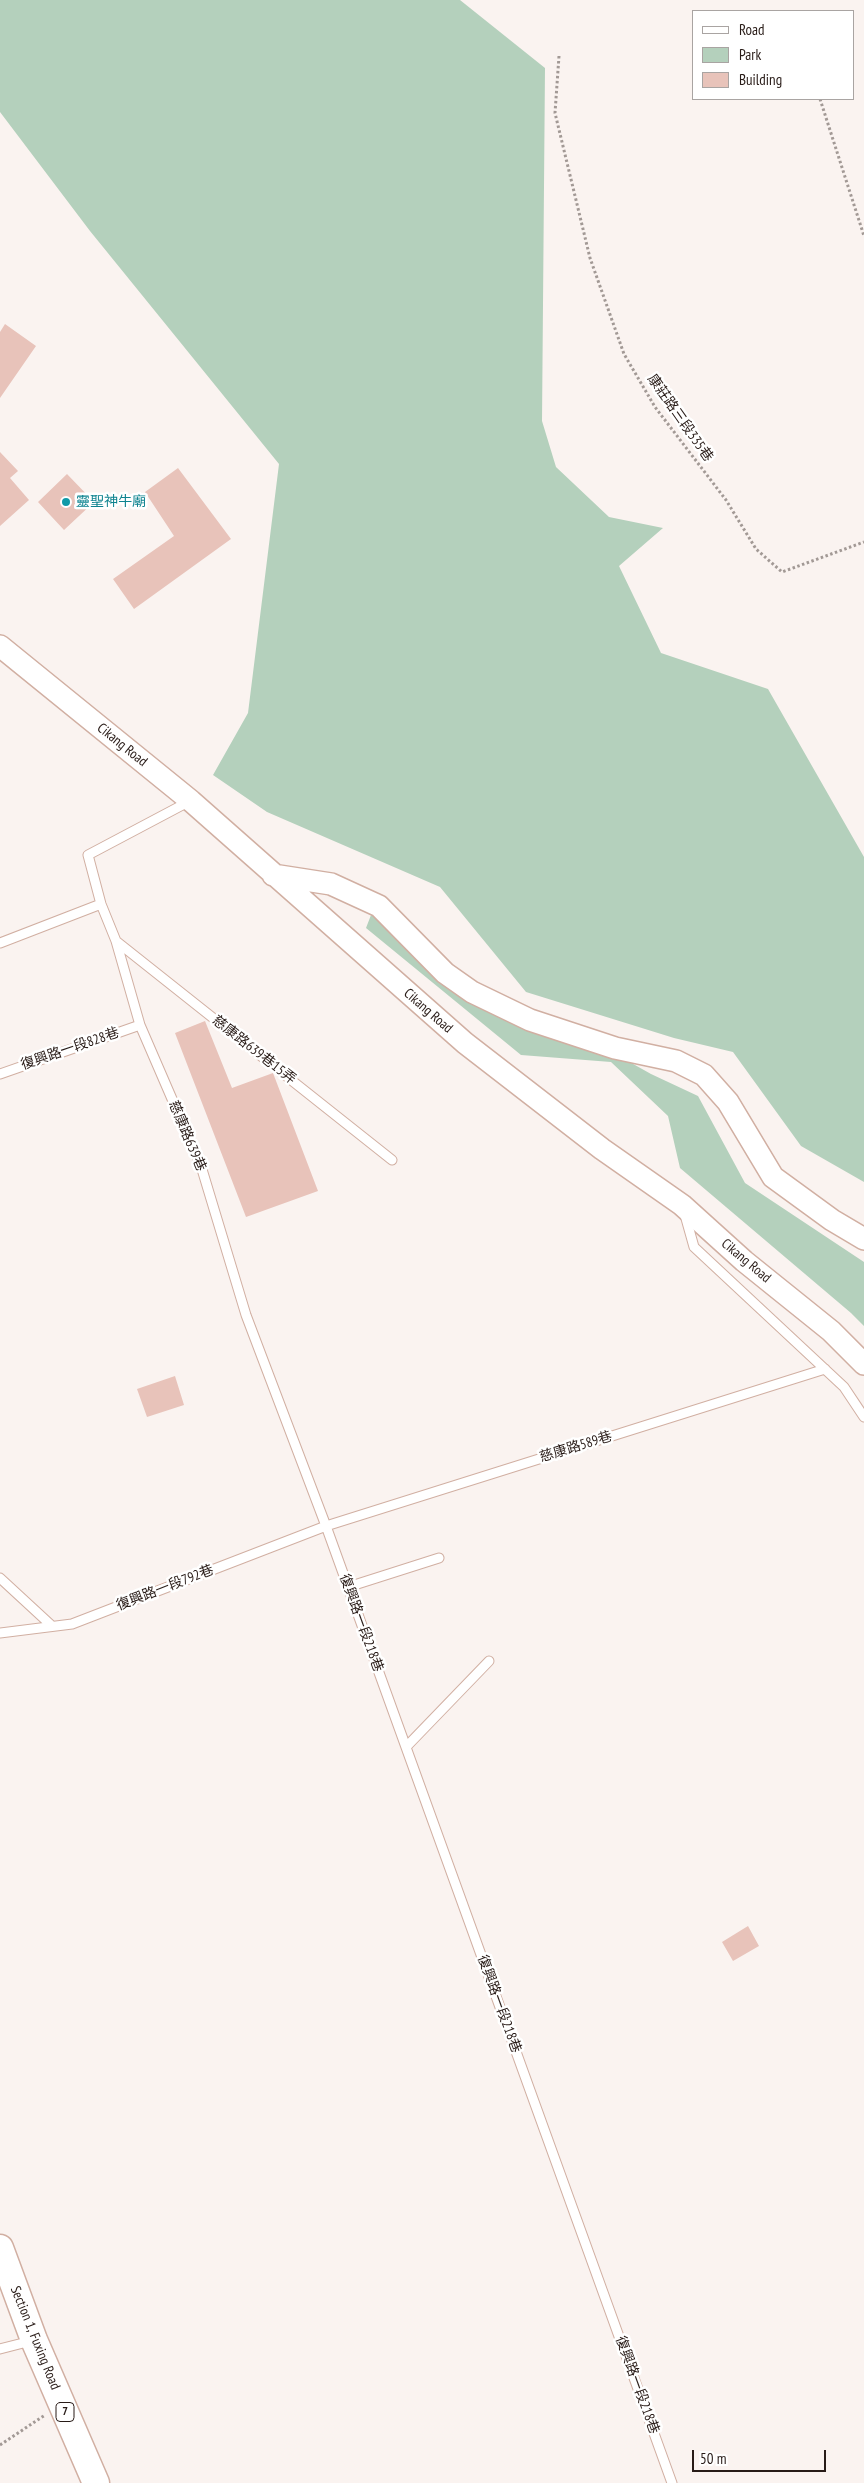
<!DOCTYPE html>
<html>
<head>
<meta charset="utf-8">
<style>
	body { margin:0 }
	#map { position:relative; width:864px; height:2483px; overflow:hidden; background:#faf3f0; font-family:"PT Sans Narrow",sans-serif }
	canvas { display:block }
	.legend { position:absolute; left:692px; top:10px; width:162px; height:90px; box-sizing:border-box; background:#fff; border:1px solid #a9a4a2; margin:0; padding:6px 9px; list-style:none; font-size:15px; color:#281b17 }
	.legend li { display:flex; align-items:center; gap:10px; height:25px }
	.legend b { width:25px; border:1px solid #a9a4a2 }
	.scale { position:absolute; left:692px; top:2450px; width:134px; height:22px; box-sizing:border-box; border:2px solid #281b17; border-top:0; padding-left:6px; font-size:15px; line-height:18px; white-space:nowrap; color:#281b17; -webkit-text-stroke:4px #fff; paint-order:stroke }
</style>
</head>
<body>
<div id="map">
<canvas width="864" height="2483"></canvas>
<ul class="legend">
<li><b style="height:6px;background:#fff"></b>Road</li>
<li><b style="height:14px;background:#b4d0bc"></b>Park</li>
<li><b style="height:14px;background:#e8c3ba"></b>Building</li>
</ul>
<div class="scale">50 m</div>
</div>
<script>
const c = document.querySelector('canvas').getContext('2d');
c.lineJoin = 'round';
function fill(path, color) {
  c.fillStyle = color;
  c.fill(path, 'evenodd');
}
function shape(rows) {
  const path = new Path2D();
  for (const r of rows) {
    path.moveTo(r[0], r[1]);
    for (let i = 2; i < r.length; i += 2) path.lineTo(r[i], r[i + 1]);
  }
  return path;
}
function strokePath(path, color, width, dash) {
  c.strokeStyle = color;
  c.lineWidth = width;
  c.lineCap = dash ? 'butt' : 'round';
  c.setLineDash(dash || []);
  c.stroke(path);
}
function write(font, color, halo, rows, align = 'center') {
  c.font = font + ' "PT Sans Narrow","Noto Sans TC",sans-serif';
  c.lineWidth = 5;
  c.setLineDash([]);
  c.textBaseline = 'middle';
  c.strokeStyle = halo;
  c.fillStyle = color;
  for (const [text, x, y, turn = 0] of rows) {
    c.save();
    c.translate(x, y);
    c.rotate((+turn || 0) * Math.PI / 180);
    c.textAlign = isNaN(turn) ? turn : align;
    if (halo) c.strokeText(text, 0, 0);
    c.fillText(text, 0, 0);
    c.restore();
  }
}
fill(shape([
	[0,0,460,0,545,68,542,421,556,467,609,517,663,528,619,566,661,653,768,689,864,857,864,1182,801,1146,733,1052,674,1038,526,992,440,887,267,812,213,775,248,713,279,464,90,231,0,112],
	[371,915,393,927,449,985,610,1051,651,1074,698,1096,745,1183,864,1262,864,1326,851,1313,680,1168,668,1116,611,1062,521,1055,366,928]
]), '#b4d0bc');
fill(shape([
	[5,324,36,346,0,398,0,332],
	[0,452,18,471,10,478,29,500,0,526],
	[178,468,231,539,134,609,113,579,174,536,145,492],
	[67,474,94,502,64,530,38,502],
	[205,1021,232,1088,273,1073,318,1191,246,1217,175,1033],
	[175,1376,184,1405,147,1417,137,1389],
	[748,1926,759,1946,733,1961,722,1942]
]), '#e8c3ba');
const service = shape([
	[190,801,88,855,101,904,116,941,140,1025,201,1166,246,1315,326,1526,672,2483],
	[116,941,392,1160],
	[0,943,101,904],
	[0,1074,140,1025],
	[685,1215,694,1247,844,1387,864,1417],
	[0,1578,52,1626],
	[348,1587,439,1558],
	[0,1633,72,1624,326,1526,825,1369],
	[406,1747,489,1661],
	[0,2349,31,2341]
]);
const tertiary = shape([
	[0,646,191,801,465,1043,602,1149,682,1205,744,1261,831,1331,864,1364],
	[273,875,331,884,379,906,445,973,472,992,530,1020,615,1048,676,1061,704,1075,728,1102,773,1177,832,1220,864,1239]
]);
const primary = shape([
	[0,2248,34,2340,96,2483]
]);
strokePath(service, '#d1afa2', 11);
strokePath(tertiary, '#d1afa2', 24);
strokePath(primary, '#d1afa2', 29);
strokePath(shape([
	[559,56,555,113,590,258,624,354,655,407,726,500,756,549,782,572,864,542],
	[820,99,864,236],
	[0,2445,45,2415]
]), '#a29995', 3, [2.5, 2.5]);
strokePath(service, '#fff', 9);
strokePath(tertiary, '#fff', 21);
strokePath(primary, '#fff', 26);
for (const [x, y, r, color] of [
	[66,502,5,"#0f9aa8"]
]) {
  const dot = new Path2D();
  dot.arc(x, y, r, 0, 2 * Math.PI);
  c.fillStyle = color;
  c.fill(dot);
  strokePath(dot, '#fff', 2);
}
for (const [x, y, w] of [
	[65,2412,18]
]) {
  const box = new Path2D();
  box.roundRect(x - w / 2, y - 9.5, w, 19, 4);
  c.fillStyle = '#fff';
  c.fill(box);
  strokePath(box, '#281b17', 1);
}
write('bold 12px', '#281b17', null, [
	["7",65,2412]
]);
write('14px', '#281b17', '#fff', [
	["康莊路三段335巷",680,418,55],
	["Cikang Road",122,745,39],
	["Cikang Road",428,1011,41],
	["復興路一段828巷",70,1049,-19],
	["慈康路639巷15弄",254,1050,38],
	["慈康路639巷",187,1136,67],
	["Cikang Road",746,1261,40],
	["慈康路589巷",576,1447,-17],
	["復興路一段792巷",165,1588,-21],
	["復興路一段218巷",361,1623,70],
	["復興路一段218巷",499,2004,70],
	["Section 1, Fuxing Road",35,2338,68],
	["復興路一段218巷",637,2385,70]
]);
write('14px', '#0d838f', '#fff', [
	["靈聖神牛廟",76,502]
], 'left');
</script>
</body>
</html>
